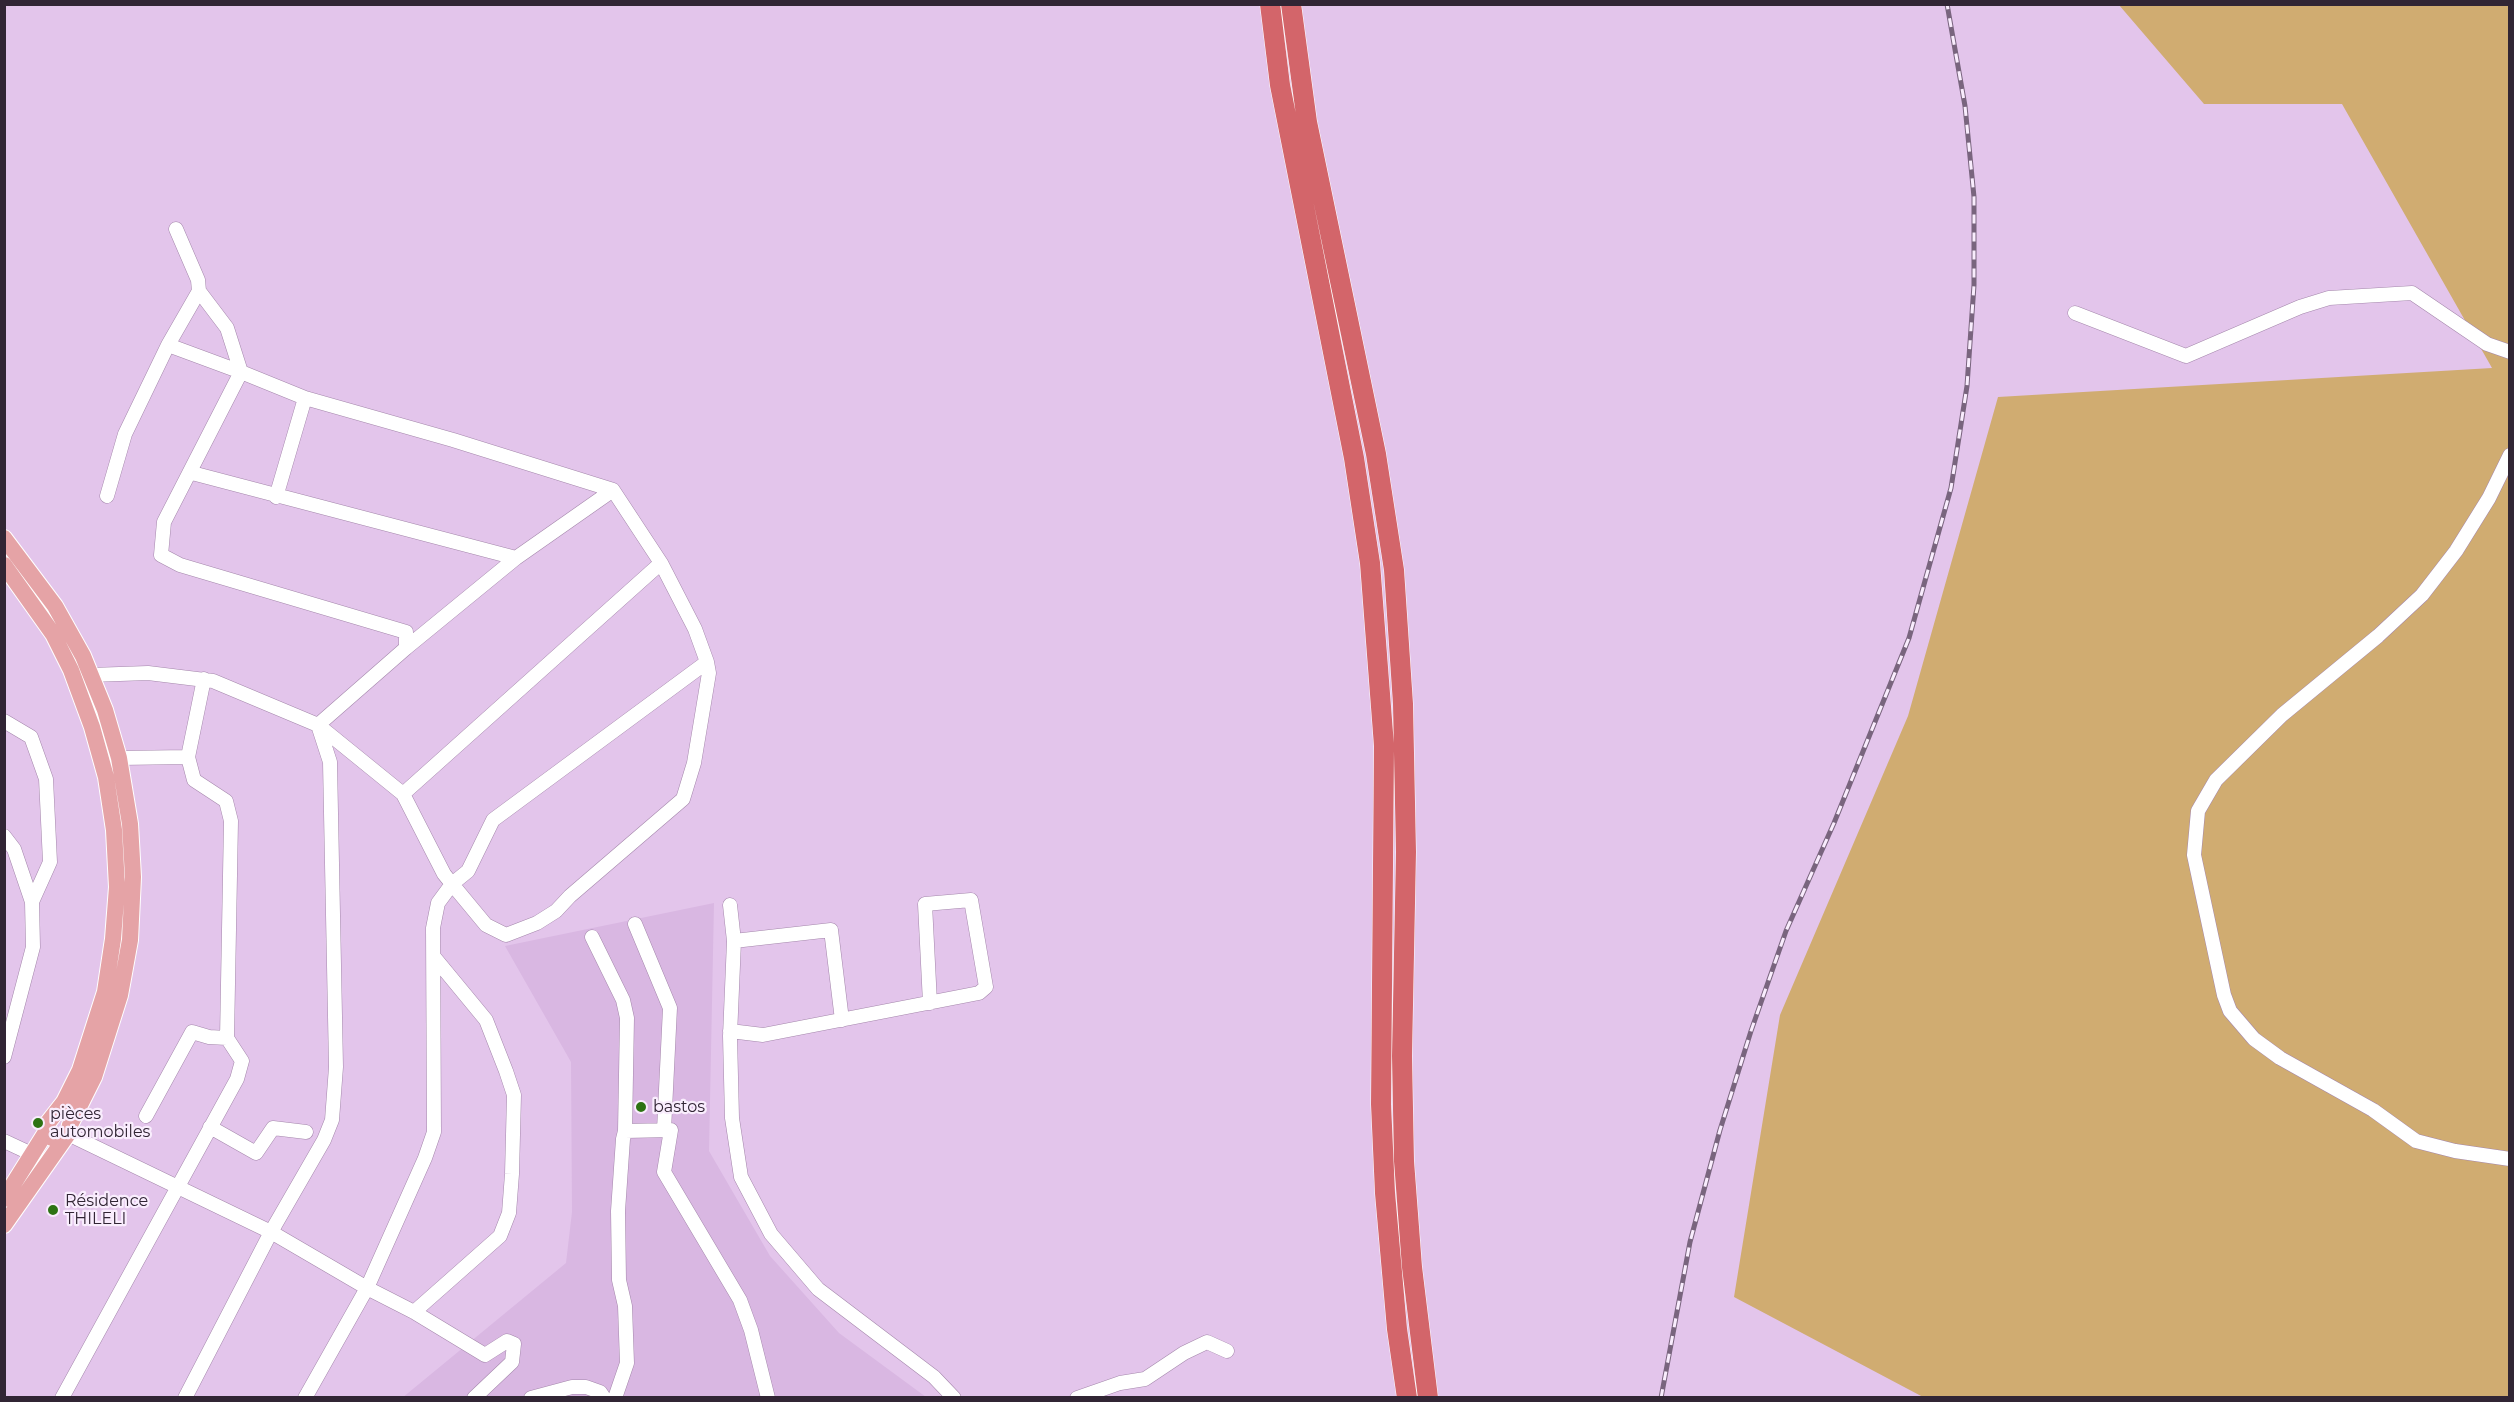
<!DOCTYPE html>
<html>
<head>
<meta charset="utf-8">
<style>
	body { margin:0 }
	#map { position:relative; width:2514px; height:1402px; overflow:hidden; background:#e3c5eb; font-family:Montserrat,sans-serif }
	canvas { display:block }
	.frame { position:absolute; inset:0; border:6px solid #312534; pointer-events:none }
</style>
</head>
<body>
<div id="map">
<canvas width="2514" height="1402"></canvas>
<div class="frame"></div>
</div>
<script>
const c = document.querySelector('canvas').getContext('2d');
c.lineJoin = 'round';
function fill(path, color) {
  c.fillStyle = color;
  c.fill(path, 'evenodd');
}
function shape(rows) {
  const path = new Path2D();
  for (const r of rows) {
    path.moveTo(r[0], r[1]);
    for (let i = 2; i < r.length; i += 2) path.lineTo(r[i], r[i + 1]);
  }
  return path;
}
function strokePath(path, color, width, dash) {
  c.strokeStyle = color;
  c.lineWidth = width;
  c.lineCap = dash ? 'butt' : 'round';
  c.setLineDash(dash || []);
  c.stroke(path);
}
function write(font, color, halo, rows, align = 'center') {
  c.font = font + ' Montserrat,sans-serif';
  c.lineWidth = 4.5;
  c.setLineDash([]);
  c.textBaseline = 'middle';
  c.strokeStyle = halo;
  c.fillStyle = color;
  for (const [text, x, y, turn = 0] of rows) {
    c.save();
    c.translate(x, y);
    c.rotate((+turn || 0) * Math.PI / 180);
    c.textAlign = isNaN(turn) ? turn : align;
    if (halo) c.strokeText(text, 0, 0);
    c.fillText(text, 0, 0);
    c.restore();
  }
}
fill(shape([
	[714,903,709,1151,770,1256,839,1333,926,1397,402,1398,566,1263,572,1212,571,1062,505,946]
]), '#d9b7e2');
fill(shape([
	[2119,5,2509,5,2509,1397,1923,1397,1734,1297,1780,1015,1908,716,1998,397,2492,368,2342,104,2204,104]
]), '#d0ac71');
const minor = shape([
	[176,229,198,280,199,291],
	[2075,313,2186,356,2300,307,2329,298,2412,293,2487,344,2510,352],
	[2510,455,2489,498,2456,551,2422,595,2378,636,2282,715,2216,780,2198,811,2194,855,2224,995,2230,1011,2254,1039,2280,1058,2373,1110,2416,1141,2455,1151,2510,1159],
	[192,473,516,558],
	[613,490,661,563,695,629,707,662],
	[107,496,125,434,168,345],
	[276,497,305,398],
	[91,675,148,673,213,681,318,725,330,762,336,1067,332,1120,324,1140,271,1232,185,1398],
	[204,679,188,757,194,780,226,801,231,821,227,1038],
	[4,721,31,737,46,779,50,862,32,902],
	[119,758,188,757],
	[403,794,661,563],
	[4,836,14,849,32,902,33,947,4,1057],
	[730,905,734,941,730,1036,732,1118,741,1177,771,1234,818,1289,934,1377,954,1398],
	[635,924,670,1008,664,1130],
	[592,937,623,1000,627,1018,625,1131],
	[734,941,831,930,842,1020],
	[730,1031,763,1035,979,993,986,987,971,900,925,904,930,1003],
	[210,1127,256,1153,273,1128,306,1132],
	[68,1134,271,1232,367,1288,414,1312,485,1355,507,1341,514,1344,512,1362,474,1398],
	[4,1141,34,1155],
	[414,1312,500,1236,509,1213,512,1174,514,1095,506,1071,486,1020,434,957],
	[62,1398,237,1079,242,1061,227,1038,209,1037,192,1032,146,1116],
	[305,1398,367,1288,425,1158,434,1132,433,928,438,903,452,884,486,925,506,935,537,923,556,911,570,896,683,799,694,763,709,673,707,662,493,820,468,871,452,884,444,874,403,794,318,725,406,648,406,632,180,565,161,555,164,522,241,372,227,328,199,291,168,345,241,372,305,398,453,440,613,490,516,558,406,648],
	[531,1398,572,1387,586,1387,600,1392,604,1398],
	[615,1398,627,1363,625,1306,619,1280,618,1211,623,1139,625,1131,671,1130,664,1172,740,1300,751,1330,768,1398],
	[1077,1398,1120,1383,1145,1379,1184,1353,1207,1342,1227,1351]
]);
const major = shape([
	[4,538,55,606,83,656,105,710,119,758,130,824,133,877,130,940,120,995,94,1077,70,1125,68,1134,4,1225],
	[4,565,53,634,71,670,92,727,106,777,114,830,117,887,113,939,105,992,80,1070,64,1102,46,1125,46,1132,52,1138,64,1139],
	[4,1199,46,1132]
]);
const highway = shape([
	[1270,4,1280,85,1354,458,1370,563,1384,746,1381,1104,1385,1193,1397,1329,1407,1398],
	[1291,4,1307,122,1376,454,1394,570,1403,704,1406,852,1402,1056,1404,1161,1412,1267,1428,1398]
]);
strokePath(minor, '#a487ab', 15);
strokePath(major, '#fff', 18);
strokePath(highway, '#fff', 21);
strokePath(minor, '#fff', 14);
strokePath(major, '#e5a3a6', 16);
strokePath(highway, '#d3656a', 20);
const rail = shape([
	[1661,1398,1690,1242,1720,1130,1751,1031,1786,931,1834,823,1909,638,1951,488,1967,386,1974,285,1974,197,1965,106,1947,4]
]);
strokePath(rail, '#79657e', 5);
strokePath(rail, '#f9edfd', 3, [9]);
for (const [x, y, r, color] of [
	[641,1107,6,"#2d7313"],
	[38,1123,6,"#2d7313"],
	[53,1210,6,"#2d7313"]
]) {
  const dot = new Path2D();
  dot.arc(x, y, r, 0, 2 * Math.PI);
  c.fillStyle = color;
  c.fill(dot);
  strokePath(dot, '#f9edfd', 2);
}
write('16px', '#312534', '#f9edfd', [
	["bastos",653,1107],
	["pièces",50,1114],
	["automobiles",50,1132],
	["Résidence",65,1201],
	["THILELI",65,1219]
], 'left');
</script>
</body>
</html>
